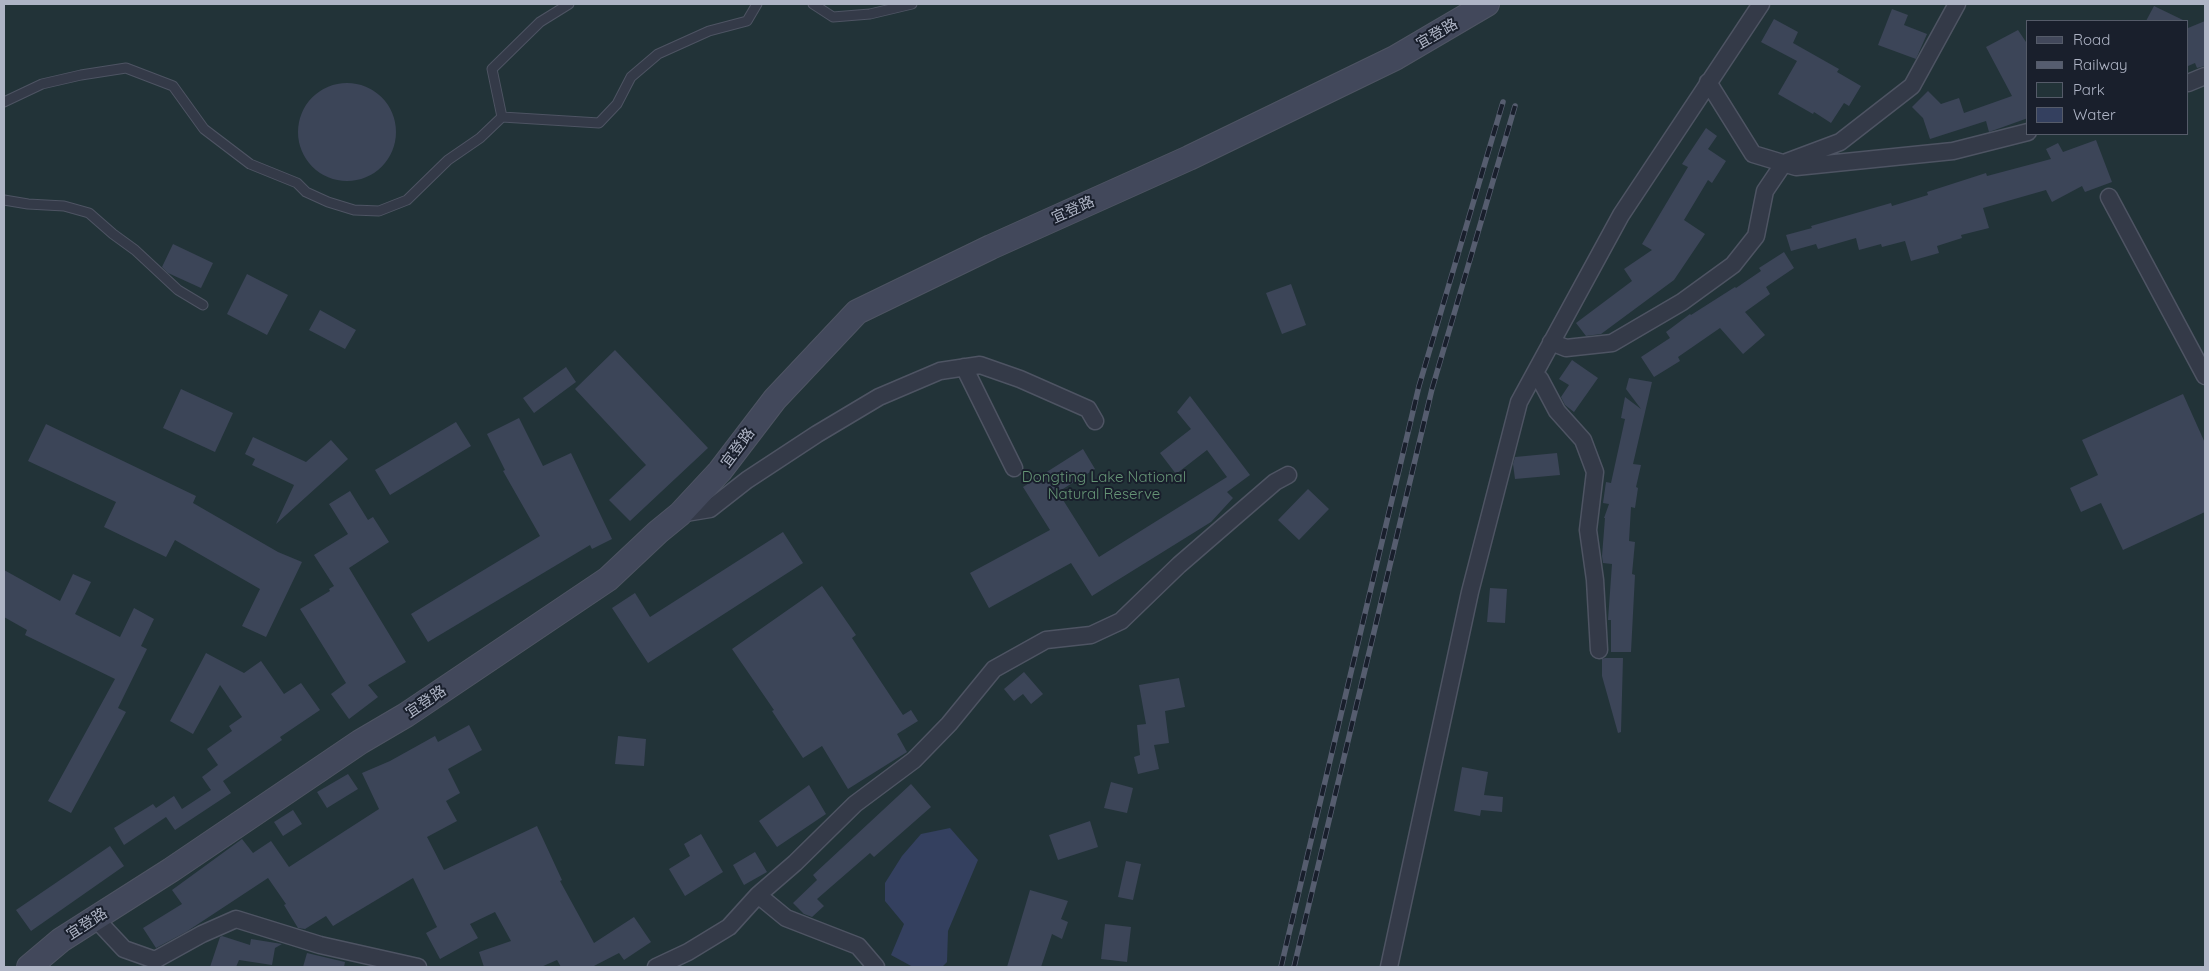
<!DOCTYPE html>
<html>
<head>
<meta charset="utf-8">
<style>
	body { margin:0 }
	#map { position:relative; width:2209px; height:971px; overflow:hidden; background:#202737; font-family:Quicksand,sans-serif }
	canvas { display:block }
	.frame { position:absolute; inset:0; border:5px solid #aeb4c5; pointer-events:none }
	.legend { position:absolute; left:2026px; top:20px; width:162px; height:115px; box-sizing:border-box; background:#191f2c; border:1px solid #555b69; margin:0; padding:6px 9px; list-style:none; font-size:15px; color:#aeb4c5 }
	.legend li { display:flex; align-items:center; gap:10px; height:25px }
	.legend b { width:25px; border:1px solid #555b69 }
</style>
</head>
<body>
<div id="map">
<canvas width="2209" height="971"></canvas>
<div class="frame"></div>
<ul class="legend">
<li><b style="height:6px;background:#42485b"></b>Road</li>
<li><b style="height:6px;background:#565d6f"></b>Railway</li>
<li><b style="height:14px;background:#223338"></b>Park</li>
<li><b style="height:14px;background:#34405f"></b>Water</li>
</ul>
</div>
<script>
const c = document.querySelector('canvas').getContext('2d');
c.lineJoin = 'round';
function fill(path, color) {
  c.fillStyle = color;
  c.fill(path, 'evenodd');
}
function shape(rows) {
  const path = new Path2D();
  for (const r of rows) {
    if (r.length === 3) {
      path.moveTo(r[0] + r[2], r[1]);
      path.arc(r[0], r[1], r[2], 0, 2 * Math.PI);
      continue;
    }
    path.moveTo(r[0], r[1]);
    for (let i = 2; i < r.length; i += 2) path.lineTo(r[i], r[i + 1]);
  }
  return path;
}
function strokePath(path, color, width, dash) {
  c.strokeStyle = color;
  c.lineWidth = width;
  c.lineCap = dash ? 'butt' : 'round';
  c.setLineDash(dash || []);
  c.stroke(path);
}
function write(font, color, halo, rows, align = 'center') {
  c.font = font + ' Quicksand,"Noto Sans SC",sans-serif';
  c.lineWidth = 4;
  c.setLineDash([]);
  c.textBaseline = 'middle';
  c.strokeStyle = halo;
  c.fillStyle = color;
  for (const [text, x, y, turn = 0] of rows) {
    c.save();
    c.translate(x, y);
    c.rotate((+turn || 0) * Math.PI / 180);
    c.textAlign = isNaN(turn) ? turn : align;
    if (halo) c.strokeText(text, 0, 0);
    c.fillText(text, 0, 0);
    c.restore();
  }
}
fill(shape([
	[4,4,2205,4,2205,967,4,967],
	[2028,21,2188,21,2188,134,2028,134]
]), '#223338');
fill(shape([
	[950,828,978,860,948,931,947,962,942,967,913,967,891,955,904,924,885,901,885,883,902,856,921,834]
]), '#34405f');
fill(shape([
	[2154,6,2185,21,2146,21],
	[1892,9,1908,15,1904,25,1927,34,1916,59,1878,45],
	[1774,19,1798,32,1793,43,1839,69,1837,72,1861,86,1849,106,1844,103,1831,123,1814,112,1813,114,1778,94,1797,61,1761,42],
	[2205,21,2205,66,2197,68,2195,63,2188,66,2188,28],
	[2018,30,2028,45,2028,118,1989,132,1986,121,1930,139,1923,118,1912,107,1928,91,1941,104,1959,98,1964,113,2012,96,1986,47],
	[347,132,49],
	[1706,128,1717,136,1708,149,1726,161,1712,183,1708,180,1684,220,1705,234,1674,280,1601,334,1586,336,1576,323,1632,281,1624,269,1652,250,1642,244,1688,167,1682,164],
	[2096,140,2112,182,2085,192,2082,186,2052,202,2046,190,1983,208,1989,228,1961,235,1962,238,1937,246,1939,253,1911,261,1905,241,1882,247,1881,244,1859,250,1856,238,1818,249,1816,244,1791,251,1786,235,1812,228,1811,226,1891,203,1892,206,1928,195,1927,192,1986,173,1987,176,2051,159,2046,149,2058,143,2063,152],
	[173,244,213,263,201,288,168,273,162,267],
	[1784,252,1794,268,1766,287,1770,294,1745,312,1765,335,1743,354,1720,328,1678,357,1680,361,1654,377,1641,357,1670,338,1666,332,1690,314,1691,315,1735,287,1736,288,1761,271,1759,268],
	[247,274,288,295,267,335,227,314],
	[1291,284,1306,325,1282,334,1266,293],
	[320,310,356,330,345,349,309,330],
	[615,350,708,448,630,521,609,500,646,465,575,389],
	[1572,360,1598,378,1574,412,1565,405,1561,397,1569,385,1559,379],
	[566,367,576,382,534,413,523,398],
	[1629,378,1652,382,1633,464,1641,465,1636,487,1638,488,1635,508,1631,507,1629,541,1635,542,1632,574,1635,575,1631,652,1611,652,1611,620,1608,620,1612,564,1603,563,1602,556,1605,518,1604,518,1609,504,1603,503,1606,482,1611,483,1625,419,1621,418,1625,397,1641,409,1626,389],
	[181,389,233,413,215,452,163,428],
	[2183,394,2205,443,2205,512,2123,550,2101,503,2081,512,2070,488,2098,475,2082,440],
	[1190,396,1250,475,1227,492,1233,498,1211,522,1092,596,1071,563,989,608,970,573,1050,530,1023,487,1083,449,1095,469,1058,492,1099,557,1227,477,1207,450,1176,474,1160,453,1191,429,1177,412],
	[519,418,543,466,571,453,612,539,592,549,590,545,428,642,411,614,540,536,503,471,505,470,487,434],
	[456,422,471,446,390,495,375,470],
	[46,424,196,496,193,503,278,552,302,562,266,637,242,626,260,589,175,540,166,557,104,527,116,502,28,461],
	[253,437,306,462,331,440,348,459,276,524,294,485,252,465,255,459,245,454],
	[1557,453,1560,475,1515,479,1513,464,1515,457],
	[1308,489,1329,509,1299,540,1278,520],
	[350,491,368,520,373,517,389,542,349,568,406,662,368,685,378,697,349,719,331,694,346,683,300,609,330,591,329,589,334,586,314,555,348,534,329,504],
	[783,532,803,563,648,663,612,608,635,593,650,617],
	[4,570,60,601,73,574,91,582,75,614,120,637,134,608,154,619,141,646,147,649,118,708,126,712,71,813,48,801,115,679,25,635,27,630,4,617],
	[822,586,856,635,852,638,903,715,911,710,918,721,897,734,907,752,848,789,822,746,803,758,772,711,774,710,732,649],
	[1490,588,1507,589,1505,623,1487,622],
	[206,653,244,673,261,661,284,694,301,683,320,710,280,737,282,740,223,781,231,793,175,830,166,817,124,845,114,828,153,804,156,808,174,796,182,809,211,790,202,777,218,765,207,749,232,731,229,726,242,717,220,685,193,734,170,721],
	[1605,658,1623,658,1621,732,1618,733,1602,676,1602,659],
	[1024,672,1043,694,1031,704,1023,694,1014,701,1004,689],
	[1179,678,1185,707,1165,711,1169,743,1154,745,1159,769,1138,774,1134,757,1140,755,1137,725,1146,724,1139,685],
	[469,725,482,750,448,769,460,793,446,801,457,821,427,837,444,870,537,826,562,880,560,881,594,943,634,917,651,942,624,960,619,953,592,967,561,967,557,960,541,967,484,967,479,952,511,941,495,912,470,924,478,938,440,959,426,933,437,927,413,878,333,926,326,916,305,929,298,928,284,905,286,904,268,878,186,932,156,948,143,928,182,904,172,890,242,839,253,853,271,841,289,867,379,809,362,773,390,761,435,736,438,742],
	[618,736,646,739,644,766,615,764],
	[1462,767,1488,772,1484,795,1503,797,1502,812,1481,810,1480,816,1454,811],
	[348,774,358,789,327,808,317,792],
	[1111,782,1133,788,1127,813,1104,808],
	[911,784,931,807,874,857,870,853,817,899,824,906,812,917,804,914,793,903,817,880,813,875],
	[809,785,826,814,777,847,759,821],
	[293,810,302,824,283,836,274,822],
	[1090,821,1098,847,1058,860,1049,835],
	[701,834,723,872,685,896,669,869,690,856,684,844],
	[110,846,124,866,31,931,16,910],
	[755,852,767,872,744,885,733,865],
	[1126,861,1141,864,1133,900,1118,897],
	[1030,890,1068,901,1061,919,1068,922,1062,939,1052,934,1041,967,1007,967],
	[1105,924,1131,927,1127,962,1101,959],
	[222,936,250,945,251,939,282,944,275,948,272,965,239,960,236,967,210,967,220,937],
	[307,953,345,962,344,967,303,967]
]), '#3c4558');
const lane = shape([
	[813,4,833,17,870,14,912,4],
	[4,102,42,84,81,75,126,68,173,86,204,129,250,164,297,183,306,192,328,202,354,210,379,211,407,200,448,160,480,138,502,117,599,123,617,104,631,77,658,54,709,31,747,21,757,4],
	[502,117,492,69,540,22,569,4],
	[4,200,28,204,64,206,89,213,113,234,135,250,178,290,203,305]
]);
const street = shape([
	[1708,82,1753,154,1796,167,1953,151,2028,132],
	[2188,83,2205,76],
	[2109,197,2205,376],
	[1551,342,1566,348,1612,343,1682,302,1733,265,1756,236,1765,191,1784,163,1840,142,1912,86,1957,4],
	[964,367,1014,468],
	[1540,379,1557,411,1583,440,1595,472,1588,530,1595,580,1599,650],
	[680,514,710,509,747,480,817,434,879,397,940,371,980,365,1020,379,1088,409,1095,421],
	[758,895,795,863,855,804,914,760,949,724,994,669,1046,640,1091,635,1121,621,1179,565,1275,482,1288,475],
	[95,918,124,949,155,960,202,934,236,919,320,945,418,967],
	[656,967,688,952,729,927,758,895,786,918,858,946,876,967],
	[1389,967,1470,592,1519,402,1621,215,1761,4]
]);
const secondary = shape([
	[29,967,61,940,171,870,360,742,406,715,608,579,658,532,680,514,720,471,775,399,857,312,991,247,1189,158,1395,58,1487,4]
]);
strokePath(lane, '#4e5463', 11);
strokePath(street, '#4e5463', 19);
strokePath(secondary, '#4e5463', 26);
strokePath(lane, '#343a48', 9);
strokePath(street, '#343a48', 16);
strokePath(secondary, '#42485b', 24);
const rail = shape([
	[1281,967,1419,386,1503,102],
	[1294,967,1432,389,1515,106]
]);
strokePath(rail, '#565d6f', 5.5);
strokePath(rail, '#191f2c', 4, [11]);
write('15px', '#aeb4c5', '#191f2c', [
	["宜登路",1437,34,-30],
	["宜登路",1073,210,-24],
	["宜登路",738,448,-53],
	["宜登路",426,702,-34],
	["宜登路",87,924,-33]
]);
write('15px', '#669576', '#191f2c', [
	["Dongting Lake National",1104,477],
	["Natural Reserve",1104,494]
]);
</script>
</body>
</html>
